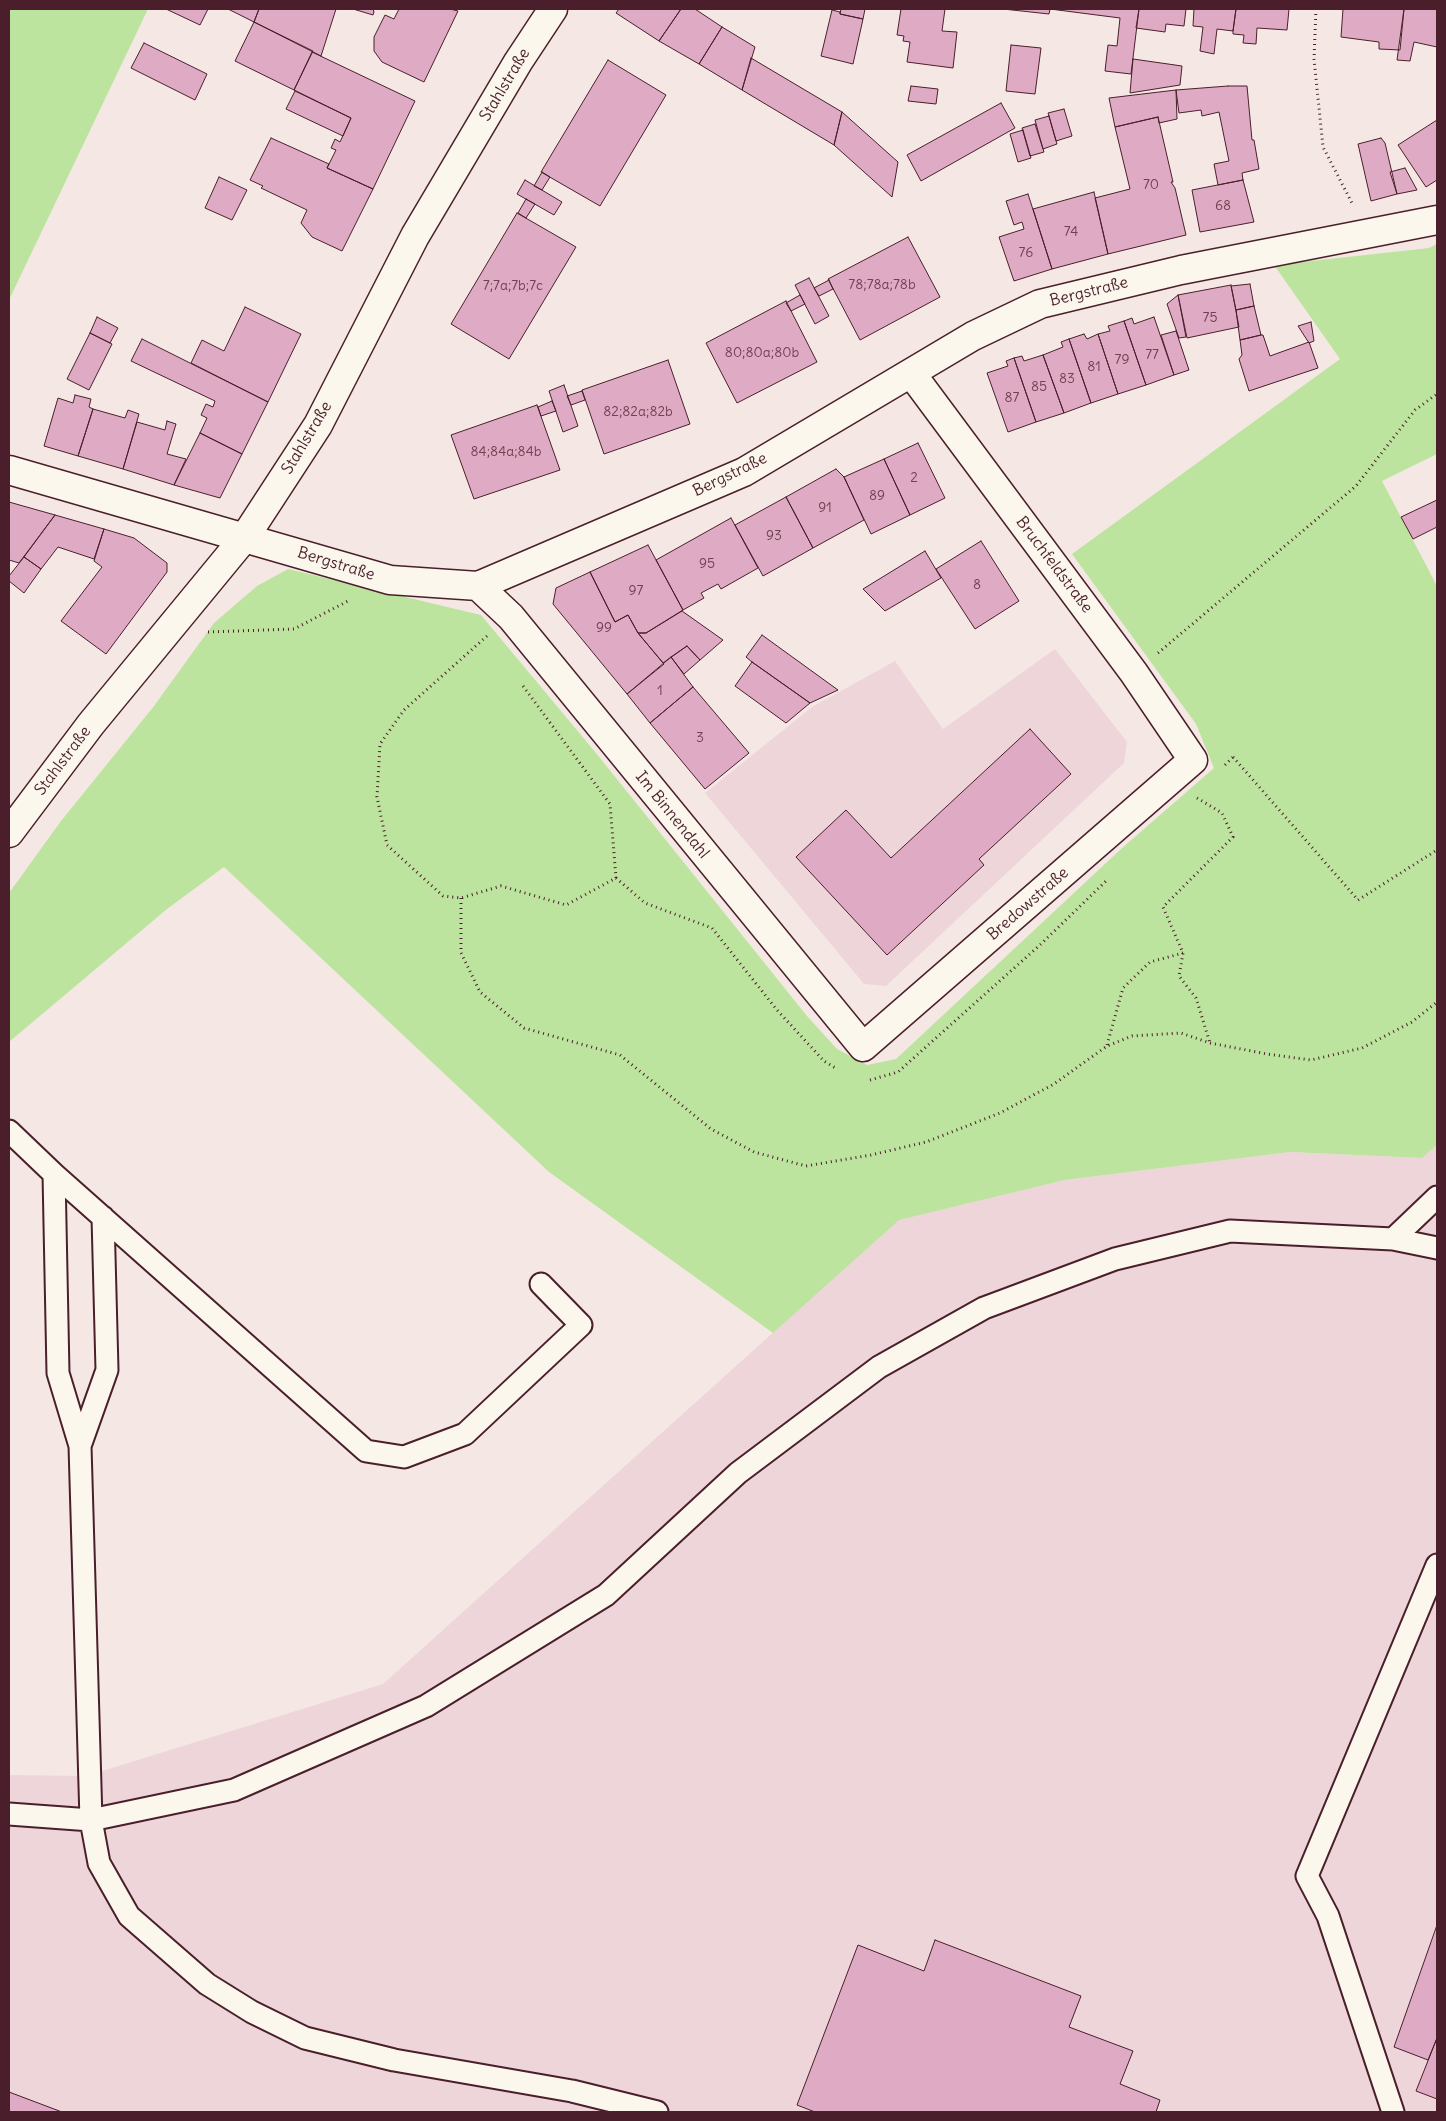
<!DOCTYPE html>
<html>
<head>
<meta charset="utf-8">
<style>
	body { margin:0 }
	#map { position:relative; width:1446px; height:2121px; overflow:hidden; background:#f5e8e4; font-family:Delius,sans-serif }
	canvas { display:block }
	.frame { position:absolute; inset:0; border:10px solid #4a1f2b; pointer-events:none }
</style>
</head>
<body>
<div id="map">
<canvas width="1446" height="2121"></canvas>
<div class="frame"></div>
</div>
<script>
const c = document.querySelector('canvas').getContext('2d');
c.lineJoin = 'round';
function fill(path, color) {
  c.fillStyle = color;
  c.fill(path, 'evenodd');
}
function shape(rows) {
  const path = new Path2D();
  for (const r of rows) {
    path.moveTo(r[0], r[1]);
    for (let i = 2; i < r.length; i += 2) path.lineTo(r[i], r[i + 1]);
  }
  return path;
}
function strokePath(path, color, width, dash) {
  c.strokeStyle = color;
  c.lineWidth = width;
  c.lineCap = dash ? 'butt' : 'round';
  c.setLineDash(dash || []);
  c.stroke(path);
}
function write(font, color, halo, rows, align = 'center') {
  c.font = font + ' Delius,sans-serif';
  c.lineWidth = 4;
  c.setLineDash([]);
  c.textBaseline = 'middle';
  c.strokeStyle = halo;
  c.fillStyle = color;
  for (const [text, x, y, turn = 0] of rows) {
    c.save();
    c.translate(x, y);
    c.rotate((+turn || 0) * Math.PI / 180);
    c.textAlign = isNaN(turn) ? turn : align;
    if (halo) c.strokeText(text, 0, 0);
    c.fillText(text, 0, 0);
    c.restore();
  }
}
fill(shape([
	[1055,649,1127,742,1124,763,886,986,864,984,705,793,812,707,895,661,943,729],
	[1437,1145,1437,2112,9,2112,9,1775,86,1776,383,1684,898,1220,1065,1180,1290,1152,1422,1158]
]), '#eed5da');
fill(shape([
	[9,9,148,9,9,300],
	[1437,244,1437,454,1382,481,1437,586,1437,1145,1422,1158,1290,1152,1065,1180,899,1220,773,1333,549,1172,224,867,167,909,9,1042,9,893,61,821,154,706,214,623,257,586,288,569,481,615,596,753,807,1016,837,1049,867,1065,896,1059,1121,849,1214,768,1196,724,1072,554,1340,359,1274,265,1429,248]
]), '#bde49f');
const building = shape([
	[166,9,208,9,200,25,166,9],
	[228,9,259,9,254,22,228,9],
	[259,9,336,9,321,56,254,22,259,9],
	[353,9,373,9,374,12,373,15,353,9],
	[399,9,450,9,458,11,424,82,382,62,374,51,374,37,385,15,394,19,399,9],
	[619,9,681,9,659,41,616,13,619,9],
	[681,9,695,9,722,27,699,64,659,41,681,9],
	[841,9,865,9,863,19,840,14,841,9],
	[901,9,945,9,942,31,957,32,953,68,907,62,910,42,903,41,904,36,897,35,901,9],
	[1003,9,1050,9,1049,14,1003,9],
	[1050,9,1139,9,1131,74,1105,71,1108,45,1117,46,1120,18,1050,9],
	[1139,9,1186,9,1184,26,1166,24,1165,32,1136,28,1139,9],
	[1194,9,1236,9,1233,31,1217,29,1214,54,1200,51,1203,27,1193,26,1194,9],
	[1236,9,1289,9,1287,30,1257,28,1256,44,1243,43,1244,35,1233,34,1233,31,1236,9],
	[1343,9,1404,9,1400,50,1379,49,1379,42,1341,37,1343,9],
	[1404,9,1437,9,1437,47,1414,42,1410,61,1397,60,1404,9],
	[832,10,840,12,840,14,863,19,853,64,821,56,832,10],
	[254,22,313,51,294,90,235,61,254,22],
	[722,27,755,47,742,90,699,64,722,27],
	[144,43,207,74,195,100,131,68,144,43],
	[1011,45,1041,48,1035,94,1006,91,1011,45],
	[312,52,415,101,373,189,327,168,336,150,331,148,335,139,340,142,351,118,294,90,312,52],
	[751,58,842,112,834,145,742,90,751,58],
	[1133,59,1182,66,1180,85,1130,93,1133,59],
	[608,60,666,95,600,206,541,172,608,60],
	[911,86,938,89,936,104,908,101,911,86],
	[1228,86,1247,86,1252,140,1254,140,1259,169,1242,173,1243,180,1218,185,1214,164,1229,161,1219,112,1202,116,1201,110,1179,113,1176,90,1228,86],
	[1176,90,1177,119,1159,123,1158,117,1115,127,1109,98,1176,90],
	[295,91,351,118,343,136,286,109,295,91],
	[1001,103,1015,128,921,181,907,155,1001,103],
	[1064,109,1072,136,1056,141,1048,113,1064,109],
	[842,112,898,162,892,197,834,145,842,112],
	[1049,116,1057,144,1043,149,1035,120,1049,116],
	[1158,117,1173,182,1171,182,1175,188,1186,235,1108,254,1095,198,1130,189,1115,127,1158,117],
	[1437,120,1437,180,1426,187,1398,145,1437,120],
	[1035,124,1044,152,1030,156,1022,128,1035,124],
	[1023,130,1031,158,1018,162,1010,134,1023,130],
	[271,138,329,164,327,168,373,189,342,251,312,237,301,223,307,210,261,188,263,186,250,180,271,138],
	[1381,138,1385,143,1397,194,1371,201,1358,144,1381,138],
	[1405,168,1417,190,1397,194,1390,172,1405,168],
	[542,172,550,177,542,190,534,186,542,172],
	[219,177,247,190,232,220,205,208,219,177],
	[525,180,562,202,554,215,517,194,525,180],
	[1243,180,1254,222,1200,232,1192,190,1243,180],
	[1094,192,1108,254,1052,269,1033,209,1094,192],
	[1028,194,1052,269,1014,281,999,237,1024,229,1022,222,1014,225,1006,201,1028,194],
	[526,199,535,204,526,218,518,213,526,199],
	[517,213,576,247,509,359,451,324,517,213],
	[908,237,940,297,860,340,828,279,908,237],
	[809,278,829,316,815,324,795,285,809,278],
	[829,280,833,289,819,296,814,288,829,280],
	[1250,284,1254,306,1236,310,1231,286,1250,284],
	[1231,285,1239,327,1187,338,1178,295,1231,285],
	[800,295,805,304,791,311,786,303,800,295],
	[1178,295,1186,337,1179,338,1167,304,1178,295],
	[786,301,817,362,737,403,706,343,786,301],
	[1254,306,1261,335,1240,340,1236,310,1254,306],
	[245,307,301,334,268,402,191,363,202,340,224,351,245,307],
	[97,317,118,328,110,343,90,333,97,317],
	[1154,317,1174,375,1146,385,1124,321,1132,318,1134,324,1154,317],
	[1124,321,1146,385,1118,394,1098,334,1110,331,1108,326,1124,321],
	[1311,322,1314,341,1309,343,1298,326,1311,322],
	[1176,331,1189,370,1174,375,1161,335,1176,331],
	[90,333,112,344,89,390,67,379,90,333],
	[1084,334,1087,339,1098,334,1118,394,1091,403,1069,339,1084,334],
	[1261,335,1263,335,1270,356,1309,342,1318,368,1249,391,1239,359,1242,355,1240,340,1261,335],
	[142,339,268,402,242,454,200,433,207,418,201,415,206,404,213,407,215,401,131,361,142,339],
	[1069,339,1091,403,1064,413,1043,355,1063,347,1061,342,1069,339],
	[1043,355,1064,413,1036,422,1014,358,1022,356,1024,361,1043,355],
	[1014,358,1036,422,1008,432,987,373,1008,366,1006,361,1014,358],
	[668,360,690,424,604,454,582,390,668,360],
	[564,385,578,426,563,432,549,391,564,385],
	[582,391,585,400,571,405,567,396,582,391],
	[75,395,91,399,89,407,93,409,78,456,44,446,58,398,73,403,75,395],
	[552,401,556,411,541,416,538,407,552,401],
	[537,405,560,470,474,499,451,435,537,405],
	[93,409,125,418,128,410,139,414,123,469,78,456,93,409],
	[167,421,176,424,167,454,186,459,174,485,123,469,137,422,165,430,167,421],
	[200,433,242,454,220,498,174,485,200,433],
	[918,443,945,498,910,515,884,459,918,443],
	[884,459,910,515,871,534,844,477,884,459],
	[836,469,844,477,864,520,813,548,786,497,836,469],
	[786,497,813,548,763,576,735,525,786,497],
	[1437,497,1437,527,1413,539,1401,517,1437,500,1437,497],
	[9,502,55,515,19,563,9,560,9,502],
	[55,515,104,529,94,559,58,547,41,569,24,557,55,515],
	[731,518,758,568,721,589,718,584,701,593,704,598,683,610,656,560,731,518],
	[104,529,134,538,167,563,167,572,106,654,61,621,102,567,94,561,104,529],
	[981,541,1019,601,975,629,936,569,981,541],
	[648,545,683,610,646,633,638,633,628,615,615,622,590,572,648,545],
	[925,551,941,578,885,611,863,589,925,551],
	[24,557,41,569,24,593,9,581,9,576,24,557],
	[590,572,615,622,628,615,638,633,664,664,627,694,553,604,556,588,590,572],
	[682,611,723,640,700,660,687,646,663,663,638,633,646,633,682,611],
	[762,635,838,690,810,703,752,662,746,657,762,635],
	[687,646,700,660,684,674,671,657,687,646],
	[671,657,693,687,650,723,627,694,671,657],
	[752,662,810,703,786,723,735,686,752,662],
	[693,687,749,753,705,789,650,723,693,687],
	[1030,729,1071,774,979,859,984,865,887,955,796,857,846,810,891,858,1030,729],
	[1437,1925,1437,2038,1428,2060,1394,2047,1437,1925],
	[935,1940,1081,1996,1069,2027,1133,2051,1120,2084,1160,2100,1156,2112,815,2112,797,2105,858,1945,924,1971,935,1940],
	[1437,2038,1437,2099,1416,2091,1437,2038],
	[9,2092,62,2112,9,2112,9,2092]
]);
fill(building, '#dfaac4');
strokePath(building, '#4a1f2b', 1);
const lane = shape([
	[9,1131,54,1174,366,1451,404,1457,465,1434,581,1325,541,1284],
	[54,1174,58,1373,80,1446,91,1820,99,1863,129,1916,207,1984,252,2012,305,2038,394,2060,572,2091,657,2112],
	[1393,1239,1437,1197],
	[80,1446,107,1370,103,1217],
	[9,1814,91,1820,234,1790,426,1706,606,1595,738,1473,879,1367,984,1308,1115,1259,1230,1231,1393,1239,1437,1248],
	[1393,2112,1328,1916,1307,1876,1437,1565]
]);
const street = shape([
	[9,470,390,580,478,586,744,472,973,336,1040,304,1181,270,1437,220],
	[478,586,511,617,863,1047,1193,760,1134,673,911,373]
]);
const secondary = shape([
	[9,833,91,724,245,537,318,425,415,236,518,62,553,9]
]);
strokePath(lane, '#4a1f2b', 25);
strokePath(street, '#4a1f2b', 31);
strokePath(secondary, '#4a1f2b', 31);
strokePath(shape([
	[1316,9,1314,59,1323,147,1353,205],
	[208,632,294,629,348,601],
	[487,636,404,710,380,744,377,797,387,845,443,896,461,898,501,886,566,905,616,878,645,903,712,928,777,1010,824,1061,837,1069],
	[1158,653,1356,486,1415,410,1437,394],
	[523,686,610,804,616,878],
	[1233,757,1358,900,1437,850],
	[1225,765,1233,757],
	[1197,798,1222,813,1233,837,1163,907,1183,953,1179,976,1196,998,1210,1043],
	[461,898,461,953,480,992,524,1028,620,1055,711,1129,754,1152,806,1166,871,1155,926,1142,1000,1113,1054,1084,1107,1046,1132,1036,1181,1033,1210,1043,1267,1054,1311,1060,1362,1048,1412,1022,1437,1002],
	[1107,1045,1123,988,1150,962,1183,953],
	[870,1080,898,1072,1041,944,1106,881]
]), '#4a1f2b', 3, [1, 4]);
strokePath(lane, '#fbf7ec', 21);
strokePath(street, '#fbf7ec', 28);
strokePath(secondary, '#fbf7ec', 28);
write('14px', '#6f4251', null, [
	["70",1151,185],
	["68",1223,206],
	["74",1071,232],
	["76",1026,253],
	["78;78a;78b",882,285],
	["7;7a;7b;7c",513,286],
	["75",1210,318],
	["80;80a;80b",762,353],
	["77",1152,355],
	["79",1122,360],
	["81",1094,367],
	["83",1067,379],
	["85",1039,387],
	["87",1012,398],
	["82;82a;82b",638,412],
	["84;84a;84b",506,452],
	["2",914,478],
	["89",877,496],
	["91",825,508],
	["93",774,536],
	["95",707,564],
	["8",977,585],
	["97",636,591],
	["99",604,628],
	["1",660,691],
	["3",700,738]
]);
write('16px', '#4a1f2b', '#fbf7ec', [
	["Stahlstraße",505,85,-59],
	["Bergstraße",1089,292,-14],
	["Stahlstraße",307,438,-59],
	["Bergstraße",730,475,-26],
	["Bergstraße",336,564,17],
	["Bruchfeldstraße",1054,565,53],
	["Stahlstraße",63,761,-53],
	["Im Binnendahl",672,815,51],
	["Bredowstraße",1028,904,-41]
]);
</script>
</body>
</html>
